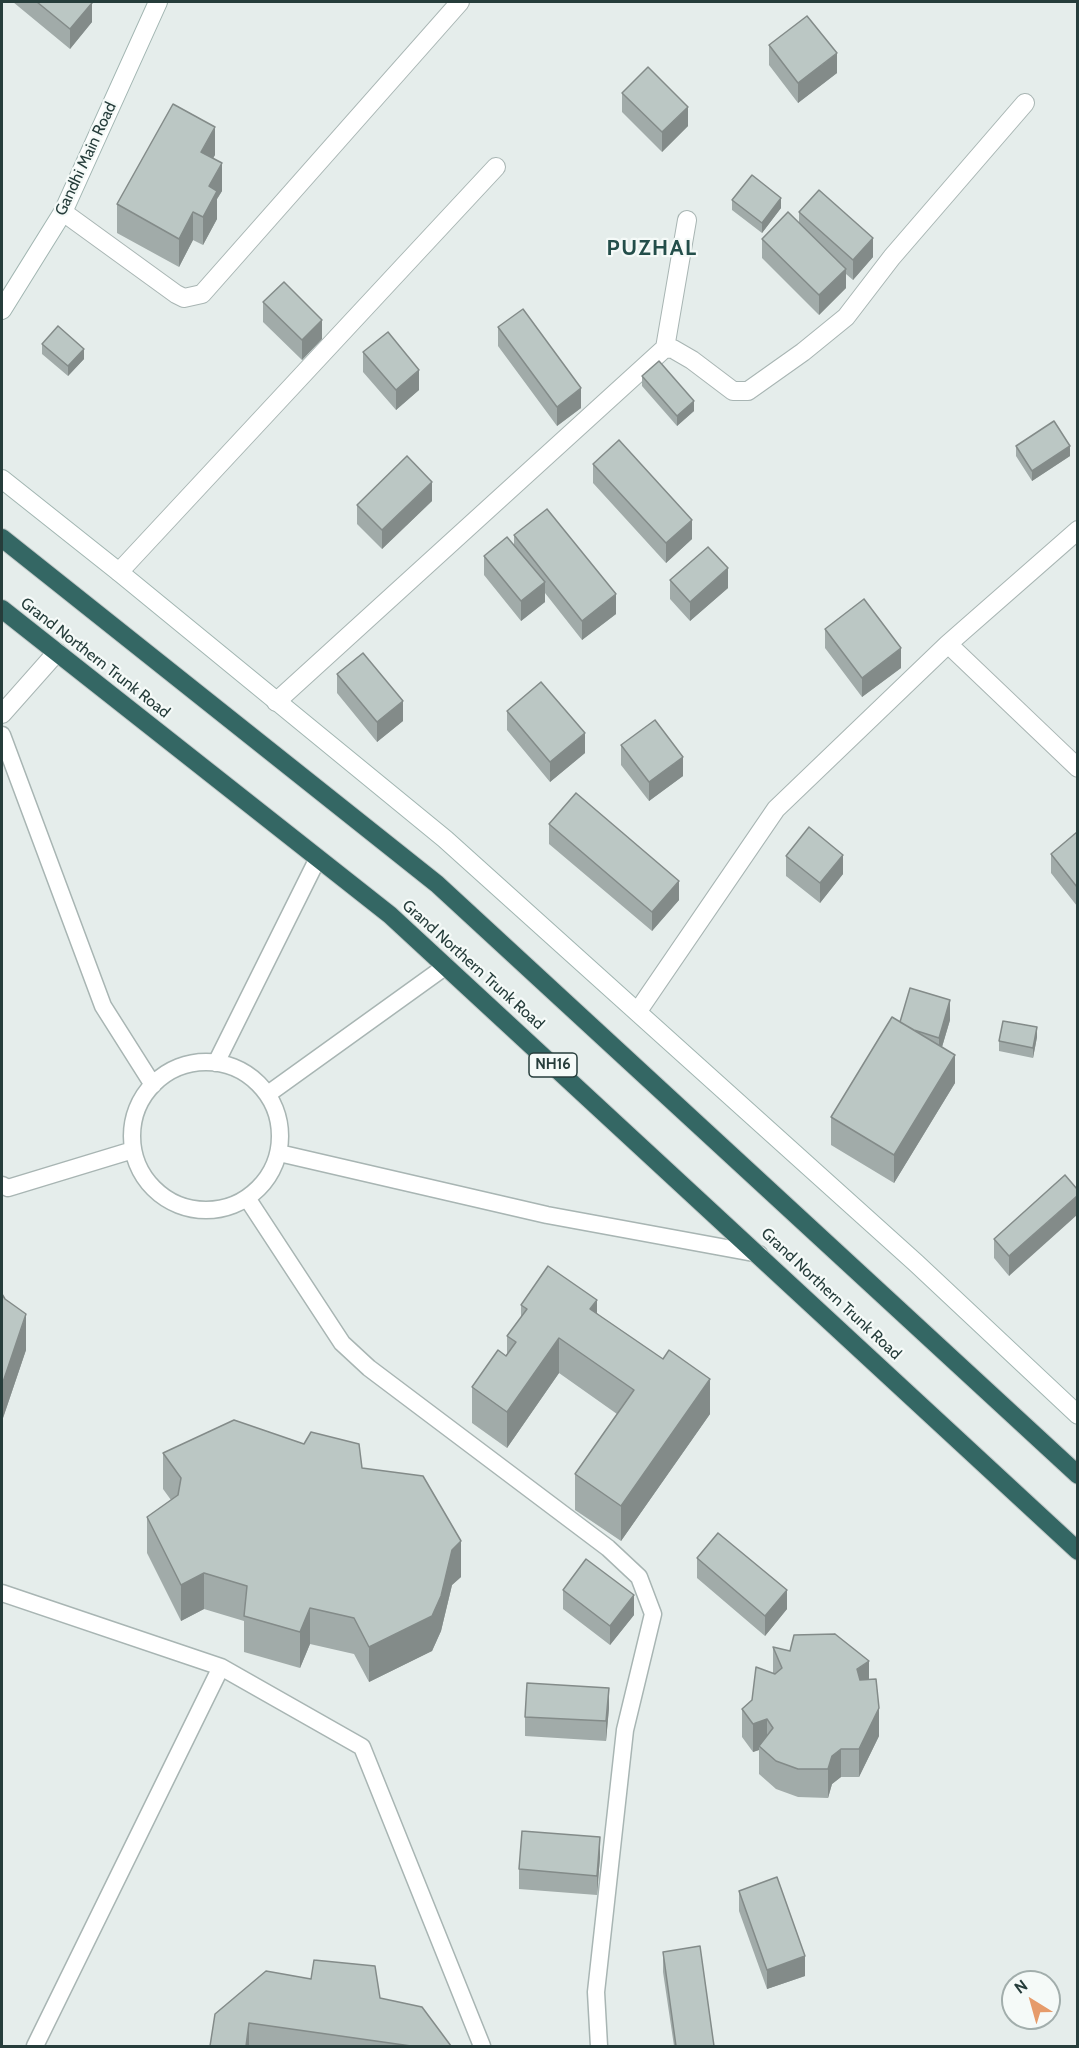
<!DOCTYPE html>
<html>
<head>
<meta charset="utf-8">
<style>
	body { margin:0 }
	#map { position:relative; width:1079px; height:2048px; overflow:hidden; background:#e5edeb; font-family:Cabin,sans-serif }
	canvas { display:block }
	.frame { position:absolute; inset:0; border:3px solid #263d3b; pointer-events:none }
	.north { position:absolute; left:1001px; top:1970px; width:60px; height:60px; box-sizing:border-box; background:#f5faf8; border:2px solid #a2aeac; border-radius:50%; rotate:323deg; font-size:16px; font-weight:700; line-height:24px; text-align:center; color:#263d3b }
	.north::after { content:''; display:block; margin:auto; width:21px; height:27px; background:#e69b6a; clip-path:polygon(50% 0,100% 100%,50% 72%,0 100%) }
</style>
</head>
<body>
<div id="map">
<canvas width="1079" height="2048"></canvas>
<div class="frame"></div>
<div class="north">N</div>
</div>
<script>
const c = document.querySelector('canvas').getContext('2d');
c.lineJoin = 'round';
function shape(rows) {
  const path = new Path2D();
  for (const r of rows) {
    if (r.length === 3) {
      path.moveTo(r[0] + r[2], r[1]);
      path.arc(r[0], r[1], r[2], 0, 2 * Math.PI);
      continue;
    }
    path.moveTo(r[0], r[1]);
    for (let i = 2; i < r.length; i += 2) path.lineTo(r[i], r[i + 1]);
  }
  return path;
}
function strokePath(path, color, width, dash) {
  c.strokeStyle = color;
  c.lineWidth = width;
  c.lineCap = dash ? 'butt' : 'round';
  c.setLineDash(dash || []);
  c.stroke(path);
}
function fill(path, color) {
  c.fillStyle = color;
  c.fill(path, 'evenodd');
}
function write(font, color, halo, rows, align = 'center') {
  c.font = font + ' Cabin,sans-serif';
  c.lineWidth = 4.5;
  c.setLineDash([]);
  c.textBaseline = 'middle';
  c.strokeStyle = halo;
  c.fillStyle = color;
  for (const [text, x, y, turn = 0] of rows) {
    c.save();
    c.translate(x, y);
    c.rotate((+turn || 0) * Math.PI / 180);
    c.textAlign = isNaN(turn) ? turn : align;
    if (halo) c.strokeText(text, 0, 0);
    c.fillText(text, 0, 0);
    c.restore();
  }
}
const lane = shape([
	[2,735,103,1006,153,1085],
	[206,1136,74],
	[216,1063,318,858],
	[268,1094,446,966],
	[279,1153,547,1215,759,1254],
	[2,1185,8,1188,133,1150],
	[247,1198,342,1343,369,1368,608,1548,639,1577,653,1614,625,1730,596,1992,599,2046],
	[2,1593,221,1667,362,1747,482,2046],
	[35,2046,221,1667]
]);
const street = shape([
	[63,212,176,294,184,298,202,294,460,2],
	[665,348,687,220],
	[119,572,496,167],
	[948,644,1078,768],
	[276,702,665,348,673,349,692,360,733,391,748,391,803,352,846,317,892,257,1025,103],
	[2,714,57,652],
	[638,1011,776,809,948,644,1078,530]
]);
const secondary = shape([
	[2,310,63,212,158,2],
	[2,479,119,572,445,839,916,1263,1078,1415]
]);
const highway = shape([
	[2,538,437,884,1078,1475],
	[2,609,390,915,1078,1551]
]);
strokePath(lane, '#a8b5b3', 19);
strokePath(street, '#a8b5b3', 20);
strokePath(secondary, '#a1b5b1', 20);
strokePath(highway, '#c2c9c8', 20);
strokePath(lane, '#fff', 16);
strokePath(street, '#fff', 18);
strokePath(secondary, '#fff', 18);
strokePath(highway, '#346764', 18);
fill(shape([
	[13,2,91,2,92,22,70,49],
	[769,45,837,73,798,103,769,65],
	[622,93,688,126,662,152,622,112],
	[215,155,213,158,222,191,217,199,217,219,203,245,193,240,179,267,117,233,117,204],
	[732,200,781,208,762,233,732,210],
	[799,212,873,257,853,280,846,274,846,288,819,315,762,258,762,239,799,223],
	[263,302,322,339,302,360,263,322],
	[498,327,581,408,557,426,498,346],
	[42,344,84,359,68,376,42,354],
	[363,352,419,390,396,410,363,372],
	[642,376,694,411,677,426,642,386],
	[1016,446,1070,456,1032,481,1016,456],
	[593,464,692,539,666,563,593,483],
	[432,501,382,549,357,524,357,505],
	[514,535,616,614,582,640,545,593,545,602,521,621,484,575,484,556,514,545],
	[670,580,728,588,690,621,670,599],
	[825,629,901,668,862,697,825,648],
	[337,674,403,721,377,742,337,693],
	[507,711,585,753,550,782,507,730],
	[621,745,683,776,649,801,621,765],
	[549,824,679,900,652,931,549,844],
	[1077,832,1077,906,1051,873,1051,854],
	[786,856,843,874,820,903,786,876],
	[950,1020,942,1047,955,1083,894,1183,831,1145,831,1117,900,1022],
	[1037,1037,1033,1058,999,1051,999,1041],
	[1065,1175,1009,1276,994,1258,994,1239],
	[2,1294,26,1350,3,1418,2,1418],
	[521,1305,597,1313,710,1414,621,1541,575,1510,575,1474,617,1414,559,1373,507,1448,472,1423,472,1387,507,1354,507,1336,521,1317],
	[163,1453,362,1468,461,1577,452,1585,441,1631,432,1651,369,1682,354,1654,310,1644,300,1668,244,1652,244,1621,204,1609,181,1621,147,1553,147,1517,171,1500,163,1489],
	[697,1558,787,1609,765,1636,697,1578],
	[563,1590,634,1615,610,1645,563,1609],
	[773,1647,869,1680,879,1736,859,1777,841,1777,832,1784,828,1798,798,1797,776,1789,759,1774,759,1750,753,1752,742,1737,742,1709,752,1700,773,1673],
	[609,1708,606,1741,525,1736,525,1717],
	[600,1857,597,1895,519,1889,519,1869],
	[739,1891,805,1976,767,1989,739,1911],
	[700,1946,714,2046,674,2046,663,1972,663,1952],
	[380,1998,451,2046,210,2046,215,2014]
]), '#a1aba9');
fill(shape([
	[92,3,92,22,70,49,70,29],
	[837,53,837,73,798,103,798,83],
	[688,107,688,126,662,152,662,132],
	[215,127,215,155,201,180,201,152],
	[222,163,222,191,217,199,217,219,203,245,203,217,209,186],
	[781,198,781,208,762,233,762,223],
	[193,212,193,240,179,267,179,239],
	[873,238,873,257,853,280,853,260],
	[846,269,846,288,819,315,819,295],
	[322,320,322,339,302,360,302,340],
	[84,349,84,359,68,376,68,366],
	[419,370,419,390,396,410,396,390],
	[581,388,581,408,557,426,557,407],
	[694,401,694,411,677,426,677,416],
	[1070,446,1070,456,1032,481,1032,471],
	[432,482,432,501,382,549,382,530],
	[692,520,692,539,666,563,666,543],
	[728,568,728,588,690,621,690,602],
	[545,582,545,602,521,621,521,601],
	[616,594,616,614,582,640,582,621],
	[901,648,901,668,862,697,862,678],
	[403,701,403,721,377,742,377,722],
	[585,733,585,753,550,782,550,762],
	[683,757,683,776,649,801,649,782],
	[843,855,843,874,820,903,820,883],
	[679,881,679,900,652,931,652,912],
	[950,1000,950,1020,939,1057,939,1038],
	[1037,1027,1037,1037,1033,1058,1033,1048],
	[955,1055,955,1083,894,1183,894,1155],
	[1077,1196,1077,1215,1009,1276,1009,1256],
	[597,1300,597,1335,590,1309],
	[26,1314,26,1350,3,1418,3,1382],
	[559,1338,559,1373,507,1448,507,1412],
	[710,1379,710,1414,621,1541,621,1506],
	[461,1541,461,1577,452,1585,441,1631,432,1651,369,1682,369,1647,452,1550],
	[204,1573,204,1609,181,1621,181,1585],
	[787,1590,787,1609,765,1636,765,1616],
	[634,1595,634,1615,610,1645,610,1626],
	[310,1608,310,1644,300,1668,300,1632],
	[869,1661,869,1690,857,1697,857,1669],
	[609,1688,609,1708,606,1741,606,1721],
	[879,1708,879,1736,859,1777,859,1749],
	[767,1719,767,1748,759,1746,759,1750,753,1752,753,1724],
	[841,1749,841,1777,832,1784,828,1798,828,1769,832,1756],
	[600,1837,600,1857,597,1895,597,1876],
	[805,1956,805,1976,767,1989,767,1970],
	[249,2023,249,2046,246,2046]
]), '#838b89');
const building = shape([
	[37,2,91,2,92,3,70,29,37,2],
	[807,16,837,53,798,83,769,45,807,16],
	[648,67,688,107,662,132,622,93,648,67],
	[173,104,215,127,201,152,222,163,209,186,217,191,203,217,193,212,179,239,117,204,173,104],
	[752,175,781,198,762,223,732,200,752,175],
	[819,190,873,238,853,260,799,212,819,190],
	[788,212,846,269,819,295,762,239,788,212],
	[284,282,322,320,302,340,263,302,284,282],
	[523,309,581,388,557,407,498,327,523,309],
	[58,326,84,349,68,366,42,344,58,326],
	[388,332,419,370,396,390,363,352,388,332],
	[659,361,694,401,677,416,642,376,659,361],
	[1054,421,1070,446,1032,471,1016,446,1054,421],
	[619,440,692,520,666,543,593,464,619,440],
	[407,456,432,482,382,530,357,505,407,456],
	[547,509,616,594,582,621,514,535,547,509],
	[507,537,545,582,521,601,484,556,507,537],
	[708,547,728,568,690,602,670,580,708,547],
	[864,599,901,648,862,678,825,629,864,599],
	[363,653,403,701,377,722,337,674,363,653],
	[541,682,585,733,550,762,507,711,541,682],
	[655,720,683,757,649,782,621,745,655,720],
	[576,793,679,881,652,912,549,824,576,793],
	[809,827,843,855,820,883,786,856,809,827],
	[1077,832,1077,887,1051,854,1077,832],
	[910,988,950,1000,939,1038,914,1030,900,1022,910,988],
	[892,1017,955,1055,894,1155,831,1117,892,1017],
	[1003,1021,1037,1027,1033,1048,999,1041,1003,1021],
	[1065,1175,1077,1189,1077,1196,1009,1256,994,1239,1065,1175],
	[548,1266,597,1300,590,1309,663,1359,669,1350,710,1379,621,1506,575,1474,634,1390,559,1338,507,1412,472,1387,498,1350,506,1356,516,1342,507,1336,527,1309,521,1305,548,1266],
	[2,1294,5,1299,26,1314,3,1382,2,1383,2,1294],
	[234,1420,304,1444,311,1432,359,1444,362,1468,423,1476,461,1541,452,1550,441,1596,432,1616,369,1647,354,1618,310,1608,300,1632,244,1616,247,1586,204,1573,181,1585,147,1517,178,1495,181,1478,163,1453,234,1420],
	[718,1533,787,1590,765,1616,697,1558,718,1533],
	[586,1559,634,1595,610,1626,563,1590,586,1559],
	[835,1634,869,1661,857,1669,860,1680,876,1679,879,1708,859,1749,841,1749,832,1756,828,1769,798,1769,776,1761,759,1746,773,1728,767,1719,753,1724,742,1709,752,1700,756,1667,775,1674,782,1668,773,1647,790,1651,794,1635,835,1634],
	[527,1683,609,1688,606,1721,525,1717,527,1683],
	[522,1831,600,1837,597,1876,519,1869,522,1831],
	[777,1877,805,1956,767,1970,739,1891,777,1877],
	[700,1946,714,2046,676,2046,663,1952,700,1946],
	[314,1960,375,1966,380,1998,422,2007,451,2046,411,2046,249,2023,246,2046,210,2046,215,2014,266,1971,311,1979,314,1960]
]);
fill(building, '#bbc7c4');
strokePath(building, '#838b89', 1.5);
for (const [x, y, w] of [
	[553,1065,48]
]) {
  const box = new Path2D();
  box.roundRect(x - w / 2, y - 12, w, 24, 4.5);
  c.fillStyle = '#f5faf8';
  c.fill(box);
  strokePath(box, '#263d3b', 1.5);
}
write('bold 15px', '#263d3b', null, [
	["NH16",553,1065]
]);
write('16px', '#263d3b', '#f5faf8', [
	["Gandhi Main Road",86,159,-65],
	["Grand Northern Trunk Road",95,658,38],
	["Grand Northern Trunk Road",473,965,42],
	["Grand Northern Trunk Road",831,1294,43]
]);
c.letterSpacing = '1.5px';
write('bold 22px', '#234e4a', '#f5faf8', [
	["PUZHAL",652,249]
]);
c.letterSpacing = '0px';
</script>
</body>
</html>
